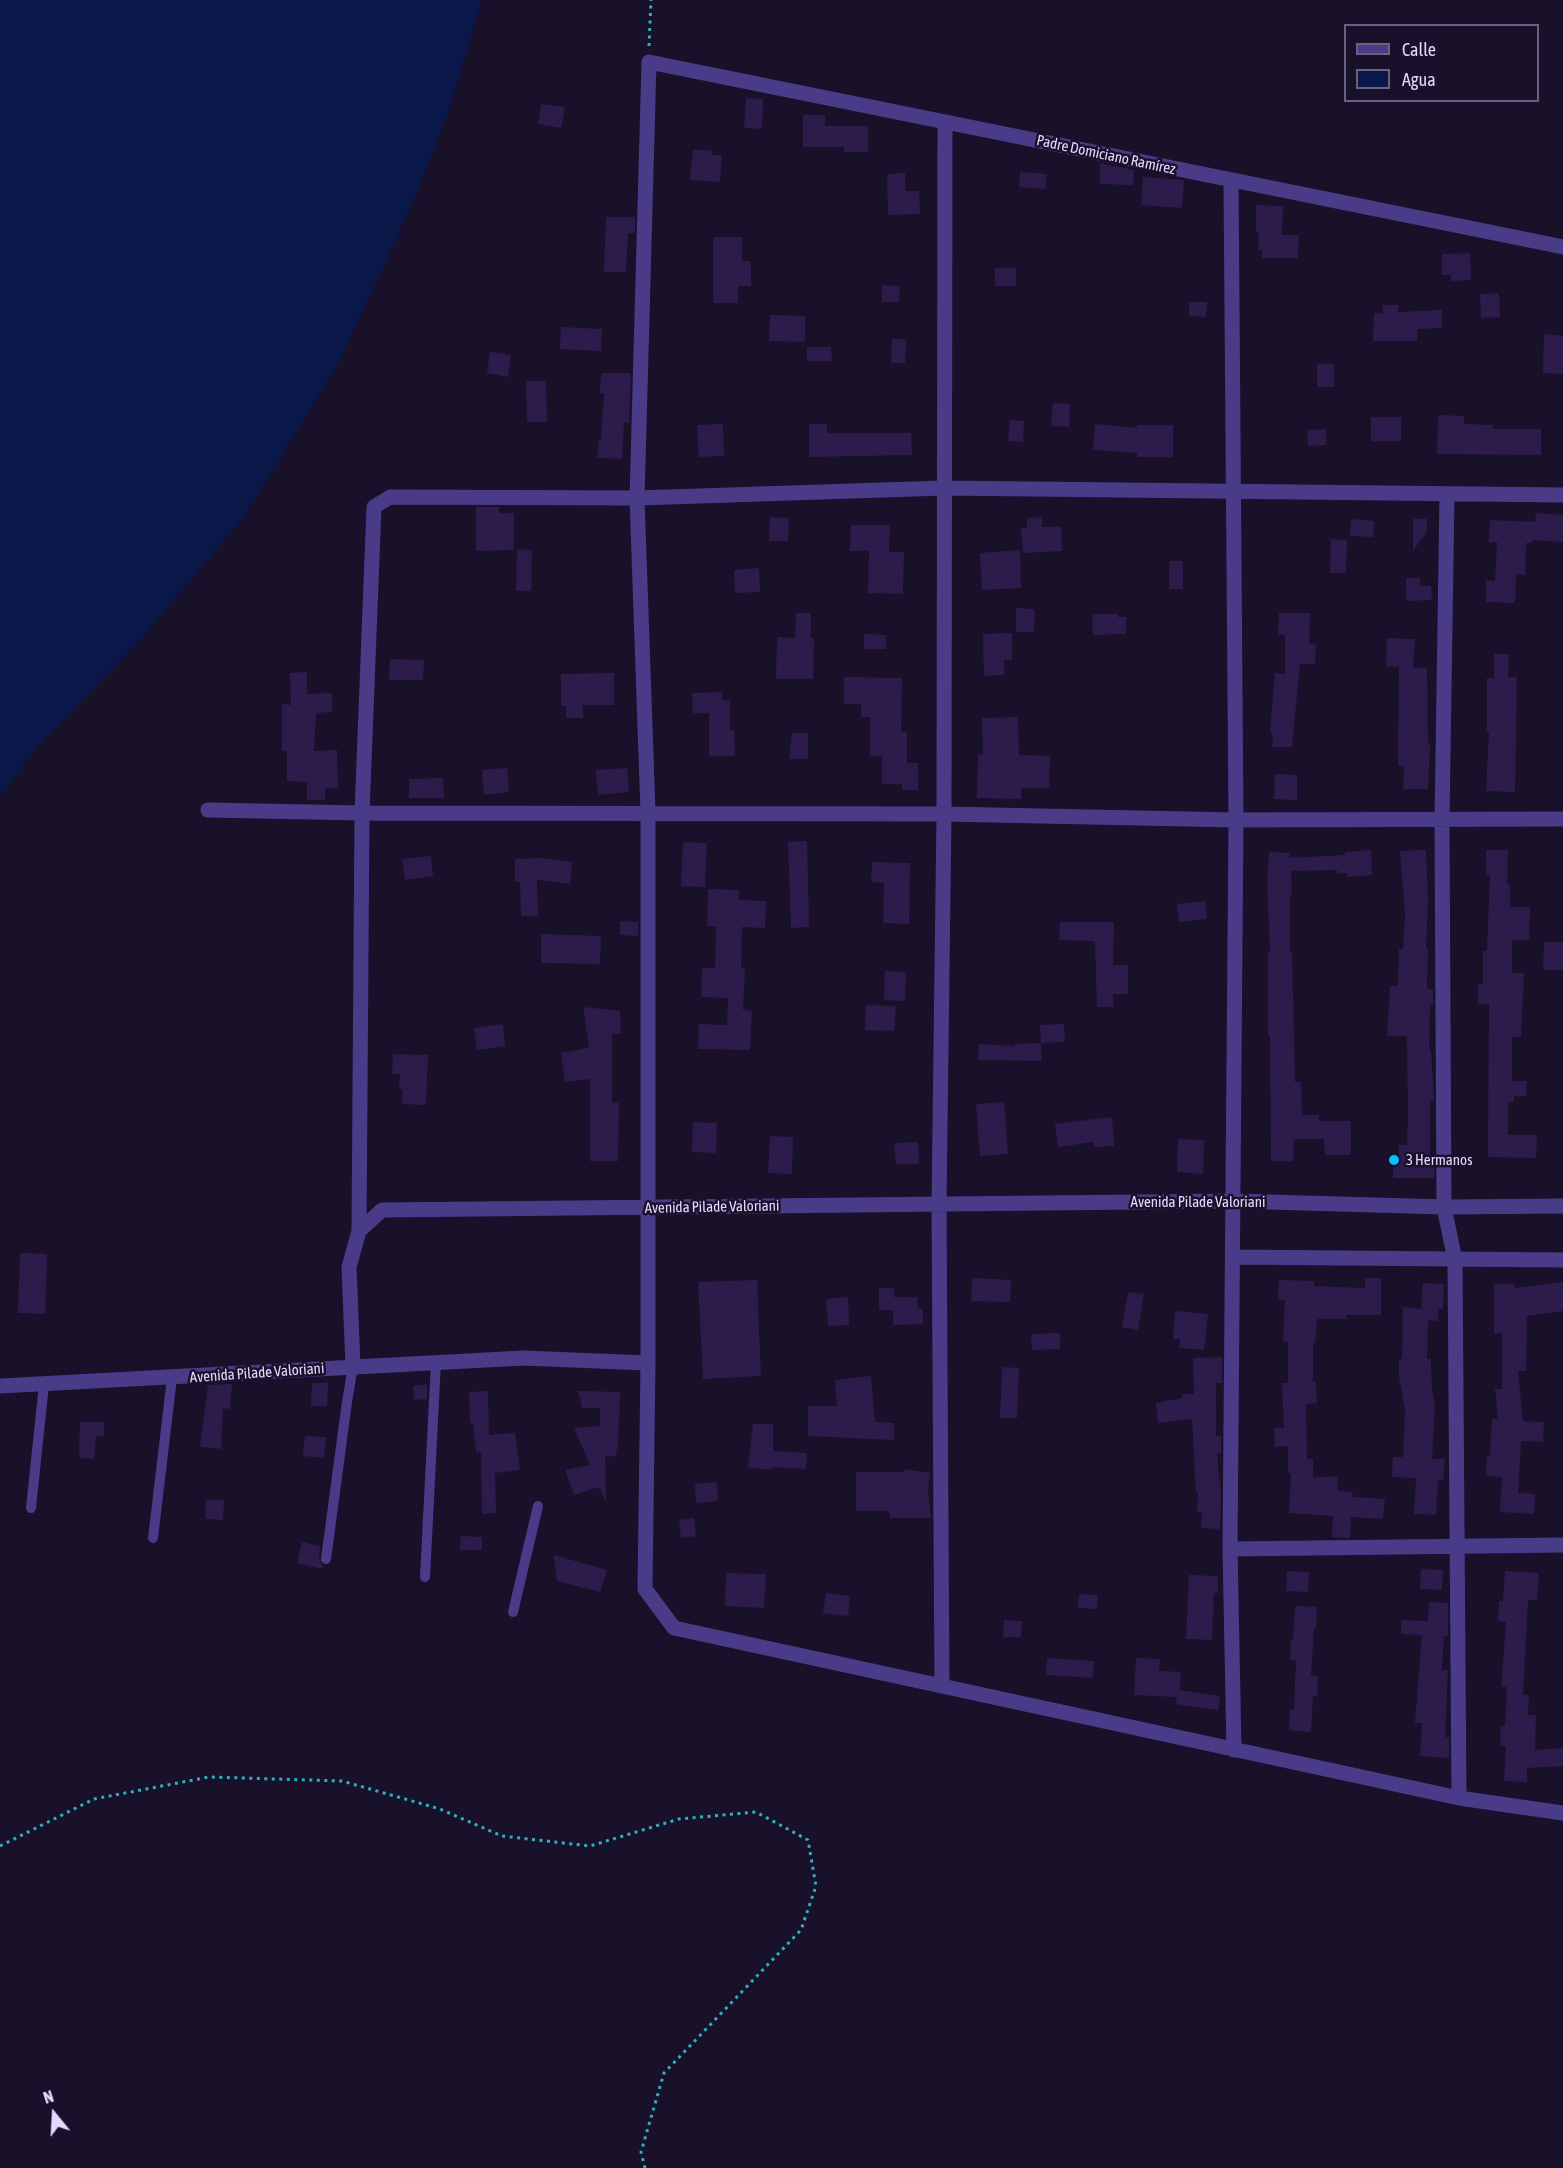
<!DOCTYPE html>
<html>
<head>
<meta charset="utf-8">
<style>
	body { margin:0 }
	#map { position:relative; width:1563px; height:2168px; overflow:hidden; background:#19102a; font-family:"Asap Condensed",sans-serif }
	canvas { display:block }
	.legend { position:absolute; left:1344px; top:24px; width:195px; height:78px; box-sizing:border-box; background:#19102a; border:2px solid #6a607f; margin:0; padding:8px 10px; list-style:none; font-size:18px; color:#e3d9ff }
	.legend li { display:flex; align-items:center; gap:12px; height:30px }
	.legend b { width:30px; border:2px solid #6a607f }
	.north { position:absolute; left:24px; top:2084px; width:60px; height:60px; -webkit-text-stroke:4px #19102a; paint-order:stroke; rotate:342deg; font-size:16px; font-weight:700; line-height:24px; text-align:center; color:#e3d9ff }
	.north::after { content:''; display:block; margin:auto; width:21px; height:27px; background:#e3d9ff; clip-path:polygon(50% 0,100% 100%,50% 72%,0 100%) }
</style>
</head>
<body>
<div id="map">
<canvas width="1563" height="2168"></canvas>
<ul class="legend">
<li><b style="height:8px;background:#4a3b89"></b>Calle</li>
<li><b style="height:16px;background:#0a1849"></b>Agua</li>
</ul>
<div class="north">N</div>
</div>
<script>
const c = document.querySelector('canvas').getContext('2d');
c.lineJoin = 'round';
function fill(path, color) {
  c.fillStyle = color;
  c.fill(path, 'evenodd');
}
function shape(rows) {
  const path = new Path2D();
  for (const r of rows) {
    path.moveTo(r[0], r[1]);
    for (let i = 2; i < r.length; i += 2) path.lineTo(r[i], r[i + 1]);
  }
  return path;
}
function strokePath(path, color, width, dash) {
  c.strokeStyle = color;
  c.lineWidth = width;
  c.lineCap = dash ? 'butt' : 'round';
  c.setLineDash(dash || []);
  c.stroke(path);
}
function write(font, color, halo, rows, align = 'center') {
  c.font = font + ' "Asap Condensed",sans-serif';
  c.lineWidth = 5;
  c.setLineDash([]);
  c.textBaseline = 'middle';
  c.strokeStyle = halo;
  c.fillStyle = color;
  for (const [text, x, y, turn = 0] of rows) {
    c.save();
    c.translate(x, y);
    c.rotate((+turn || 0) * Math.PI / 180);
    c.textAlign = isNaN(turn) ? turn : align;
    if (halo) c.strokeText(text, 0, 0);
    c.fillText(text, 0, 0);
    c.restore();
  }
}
fill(shape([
	[0,0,482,0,449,110,415,198,341,359,244,517,135,646,38,746,0,797]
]), '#0a1849');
fill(shape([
	[746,98,763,99,762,129,744,128],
	[541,104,565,107,561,128,538,124],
	[803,115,825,115,825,126,868,126,868,152,844,152,844,147,803,147],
	[693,149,713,151,712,155,722,155,720,182,690,180],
	[1100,163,1134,170,1133,185,1100,184],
	[1020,172,1047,174,1045,189,1019,187],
	[905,173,905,191,919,191,920,214,888,215,887,174],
	[1143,177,1184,180,1182,208,1141,205],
	[1256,205,1283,206,1282,235,1299,235,1298,258,1262,258,1262,250,1258,250,1259,232,1256,232],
	[606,217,635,217,635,233,628,233,626,272,604,272],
	[713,237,742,237,742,261,751,261,751,286,738,286,738,303,713,303],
	[1470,253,1471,280,1451,281,1451,275,1442,275,1442,254],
	[995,268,1016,268,1016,286,995,286],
	[882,285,900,286,899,302,882,302],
	[1499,293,1500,317,1481,318,1480,294],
	[1189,302,1207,302,1206,317,1189,316],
	[1383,305,1398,305,1398,312,1442,310,1442,328,1417,329,1417,341,1373,341,1374,313,1383,314],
	[770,315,805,316,805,342,769,341],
	[561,327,602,329,601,351,560,349],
	[1544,334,1563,336,1563,374,1543,373],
	[892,339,906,339,905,363,891,363],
	[807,347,831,347,832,361,807,361],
	[490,352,511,355,508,377,487,373],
	[1317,364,1334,364,1334,387,1317,387],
	[601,373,631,373,629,423,624,422,622,459,597,458,599,439,601,439,604,393,600,393],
	[526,381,546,381,547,422,527,422],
	[1053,403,1070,404,1069,427,1051,426],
	[1438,415,1464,416,1464,424,1493,425,1493,429,1541,429,1541,455,1437,454],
	[1371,417,1401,417,1401,441,1371,441],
	[1010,420,1024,421,1023,442,1008,441],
	[723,424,724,456,699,457,697,425],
	[809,424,827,424,827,433,911,433,912,455,809,457],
	[1095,424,1137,428,1137,425,1173,425,1173,457,1137,457,1137,453,1093,450],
	[1326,429,1326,445,1308,446,1307,430],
	[476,507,499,507,499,513,514,513,514,550,476,551],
	[1536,513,1563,515,1563,542,1532,540,1532,543,1526,543,1525,575,1516,574,1515,603,1486,602,1486,580,1495,581,1497,542,1489,542,1490,520,1535,522],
	[770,517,789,518,788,541,769,541],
	[1042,517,1042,527,1061,527,1062,551,1023,553,1021,528,1027,528,1027,518],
	[1351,519,1374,521,1373,537,1350,536],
	[1413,519,1427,519,1427,531,1413,551],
	[851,525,890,525,889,552,904,552,903,594,868,593,869,551,850,551],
	[1331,539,1347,540,1346,573,1330,573],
	[517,549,532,550,531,591,516,591],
	[1020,550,1021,588,982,590,980,553],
	[1169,561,1183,561,1183,589,1169,589],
	[759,568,760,592,735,593,734,570],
	[1406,578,1420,578,1420,586,1431,586,1432,600,1406,601],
	[1016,608,1035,609,1034,632,1016,632],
	[796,613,811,613,811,638,814,638,813,679,776,679,777,637,795,638],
	[1279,613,1310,613,1309,644,1316,645,1315,664,1300,664,1292,747,1272,747,1273,736,1270,730,1275,673,1285,674,1285,635,1278,635],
	[1092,614,1118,614,1118,617,1126,617,1126,634,1093,635],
	[1012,633,1012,660,1004,660,1004,675,984,676,983,634],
	[864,634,886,635,886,649,864,649],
	[1387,638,1415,639,1413,668,1427,668,1428,744,1430,744,1428,789,1403,789,1404,766,1398,766,1399,667,1386,666],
	[1494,654,1509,654,1508,677,1517,677,1515,792,1486,791,1489,732,1487,732,1487,678,1494,678],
	[390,659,424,660,423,680,389,680],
	[307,672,307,694,332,693,332,712,316,713,314,751,337,750,338,788,325,788,325,800,307,800,307,782,287,781,287,751,282,751,282,704,291,705,290,673],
	[614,673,614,705,583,705,583,718,566,718,566,706,561,706,561,674],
	[844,677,902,678,901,732,907,732,907,763,918,763,918,790,902,790,902,784,882,784,882,756,870,756,870,717,861,717,861,704,844,704],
	[722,692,722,700,730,700,730,730,734,730,735,756,709,756,709,713,693,713,692,693],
	[1018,717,1019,755,1050,756,1049,788,1021,788,1021,799,977,798,978,755,983,755,982,718],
	[792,733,808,733,808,759,789,759],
	[507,768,509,792,484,795,482,770],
	[627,768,629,792,598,795,596,770],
	[1275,774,1297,775,1297,800,1274,799],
	[443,778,444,798,409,798,409,779],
	[807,841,809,927,791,928,788,842],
	[683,842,707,843,705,887,681,886],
	[1371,850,1372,875,1347,877,1347,873,1337,874,1337,870,1291,871,1292,895,1290,895,1290,952,1292,952,1295,1082,1301,1082,1302,1115,1319,1115,1319,1121,1351,1121,1351,1155,1325,1155,1324,1139,1294,1139,1293,1161,1271,1161,1270,1035,1268,1035,1268,953,1270,952,1267,881,1269,852,1290,853,1289,858,1345,855,1345,852],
	[1426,850,1428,901,1426,949,1428,949,1427,986,1428,989,1433,989,1433,1005,1430,1005,1429,1049,1431,1049,1434,1101,1430,1101,1430,1156,1434,1156,1434,1178,1393,1178,1393,1155,1399,1155,1399,1145,1407,1145,1408,1114,1407,1036,1387,1036,1390,986,1398,986,1399,949,1403,949,1405,915,1400,851],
	[1486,850,1508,850,1507,884,1510,884,1510,907,1530,907,1529,940,1512,940,1512,973,1524,973,1521,1037,1512,1037,1512,1081,1527,1081,1526,1096,1514,1096,1514,1102,1508,1102,1508,1135,1537,1135,1536,1158,1488,1157,1489,1004,1478,1004,1478,984,1483,984,1483,951,1487,951,1490,875,1486,875],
	[431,856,433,876,405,880,402,859],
	[543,858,572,862,570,884,537,880,538,916,521,916,520,882,515,882,515,859],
	[872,862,910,863,909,924,883,923,884,883,871,882],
	[708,889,739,890,739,900,766,901,765,928,742,927,741,968,745,968,743,1010,752,1011,750,1050,698,1049,699,1024,727,1025,728,998,701,997,702,968,715,968,716,927,707,926],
	[1205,901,1207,919,1179,922,1177,904],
	[620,921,638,922,638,936,620,935],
	[1060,922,1114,922,1113,965,1128,965,1128,994,1113,994,1113,1007,1097,1007,1095,941,1059,940],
	[541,934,601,936,600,964,541,963],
	[1544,942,1563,942,1563,970,1543,970],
	[885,971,906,972,905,1001,884,1000],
	[866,1005,896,1006,894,1031,865,1030],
	[583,1007,620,1011,621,1034,612,1034,612,1102,619,1103,618,1161,590,1161,590,1079,565,1082,561,1053,589,1048],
	[503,1024,505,1046,477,1050,474,1028],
	[1064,1024,1065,1042,1041,1043,1040,1025],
	[1041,1043,1042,1061,978,1060,979,1044,1015,1046,1014,1044],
	[393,1054,428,1055,426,1105,402,1104,403,1089,399,1089,400,1074,392,1074],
	[1004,1102,1008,1154,980,1156,976,1104],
	[1112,1117,1114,1146,1094,1147,1093,1142,1058,1147,1055,1124],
	[693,1122,717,1123,716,1153,692,1152],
	[770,1136,793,1137,792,1174,768,1173],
	[1178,1139,1204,1140,1203,1174,1177,1172],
	[918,1142,919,1164,896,1164,894,1143],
	[20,1253,47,1254,45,1314,18,1313],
	[972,1278,1011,1280,1010,1302,971,1301],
	[1365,1278,1381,1278,1381,1315,1346,1315,1346,1319,1317,1319,1315,1343,1313,1343,1313,1382,1316,1382,1317,1403,1306,1404,1307,1459,1313,1459,1313,1478,1337,1476,1338,1491,1353,1492,1352,1497,1385,1499,1383,1519,1351,1517,1350,1538,1332,1537,1333,1516,1289,1513,1291,1473,1288,1473,1288,1446,1275,1447,1274,1428,1284,1428,1282,1383,1288,1383,1288,1342,1283,1341,1285,1300,1278,1299,1279,1280,1314,1281,1314,1286,1365,1288],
	[757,1280,761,1376,703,1379,698,1282],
	[1563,1282,1563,1311,1527,1316,1526,1371,1518,1371,1523,1421,1544,1422,1543,1442,1521,1441,1518,1493,1535,1494,1534,1514,1500,1512,1502,1477,1486,1476,1487,1456,1490,1456,1492,1419,1498,1419,1495,1389,1502,1389,1502,1333,1494,1334,1494,1284,1514,1284,1515,1288],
	[1423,1283,1444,1284,1443,1309,1438,1309,1438,1321,1428,1320,1427,1359,1431,1359,1432,1389,1435,1406,1432,1459,1445,1459,1443,1480,1438,1480,1436,1515,1414,1514,1416,1478,1392,1477,1393,1457,1403,1457,1405,1411,1399,1376,1399,1359,1402,1359,1403,1307,1421,1309],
	[879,1288,894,1288,894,1297,917,1297,918,1309,923,1309,923,1324,893,1325,893,1310,879,1310],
	[1128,1292,1144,1294,1138,1330,1122,1327],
	[848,1297,849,1325,828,1326,826,1299],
	[1175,1311,1208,1314,1204,1350,1179,1348,1180,1339,1173,1339],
	[1060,1333,1060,1349,1032,1350,1031,1334],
	[1222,1357,1222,1383,1216,1383,1216,1436,1221,1435,1221,1453,1217,1453,1221,1496,1220,1529,1201,1528,1202,1512,1197,1512,1198,1493,1196,1493,1192,1419,1158,1423,1156,1403,1182,1398,1182,1394,1194,1394,1193,1358],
	[1002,1367,1019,1368,1017,1418,1000,1418],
	[871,1376,875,1422,894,1423,894,1440,808,1436,808,1406,837,1406,835,1380],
	[312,1383,328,1383,327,1406,311,1406],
	[232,1384,230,1409,223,1408,221,1449,200,1447,208,1385],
	[427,1384,427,1399,414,1400,413,1386],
	[488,1391,489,1435,515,1433,520,1470,495,1473,496,1513,482,1514,481,1452,476,1453,473,1423,470,1423,469,1392],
	[578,1391,620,1392,618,1445,615,1457,605,1455,606,1501,599,1487,574,1495,565,1470,590,1465,574,1428,600,1426,600,1408,582,1408],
	[80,1422,104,1422,104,1436,96,1436,94,1459,79,1458],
	[753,1424,773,1424,773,1451,807,1453,806,1469,772,1467,771,1470,748,1467],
	[305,1436,326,1437,324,1458,303,1456],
	[904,1469,930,1473,928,1490,931,1518,890,1518,889,1511,856,1511,856,1472,904,1472],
	[717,1482,718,1501,696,1503,695,1484],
	[206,1500,224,1500,223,1520,205,1519],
	[694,1518,696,1536,681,1538,679,1520],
	[461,1536,482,1537,482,1550,460,1550],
	[302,1542,320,1546,319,1559,323,1566,322,1569,297,1563],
	[554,1555,607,1570,600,1592,557,1581],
	[1421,1569,1443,1570,1442,1590,1420,1589],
	[1287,1571,1309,1572,1308,1592,1286,1591],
	[1505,1571,1539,1573,1537,1600,1528,1600,1523,1695,1529,1695,1528,1715,1536,1715,1535,1750,1563,1748,1563,1766,1527,1768,1527,1782,1504,1781,1506,1746,1500,1746,1501,1725,1505,1726,1507,1687,1501,1687,1506,1622,1498,1621,1499,1601,1503,1601],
	[726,1573,766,1574,764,1608,725,1606],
	[1189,1575,1218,1576,1218,1593,1214,1593,1212,1640,1186,1639],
	[826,1593,850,1596,848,1616,823,1613],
	[1079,1594,1098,1595,1097,1609,1078,1608],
	[1429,1602,1448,1603,1448,1636,1444,1636,1442,1670,1448,1670,1445,1737,1449,1737,1449,1758,1420,1756,1422,1723,1415,1723,1422,1635,1401,1634,1401,1620,1428,1621],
	[1295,1606,1317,1607,1316,1628,1314,1627,1311,1676,1318,1676,1317,1696,1313,1696,1311,1732,1289,1730,1290,1710,1294,1710,1296,1661,1290,1660,1291,1640,1293,1640],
	[1004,1620,1022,1621,1021,1637,1003,1637],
	[1047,1658,1094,1661,1093,1678,1046,1675],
	[1136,1658,1160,1659,1159,1671,1181,1672,1180,1690,1220,1696,1218,1710,1176,1704,1177,1697,1134,1695]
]), '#2d1c4b');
strokePath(shape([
	[649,46,651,0],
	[0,1846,94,1799,209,1777,342,1781,440,1809,502,1836,590,1846,679,1819,756,1812,808,1840,816,1886,801,1930,664,2073,641,2152,645,2168]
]), '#2fb0bd', 3, [3, 4.5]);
strokePath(shape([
	[31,1508,44,1384],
	[153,1538,172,1378],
	[326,1559,347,1402,353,1366],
	[425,1577,436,1362],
	[513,1612,538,1506]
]), '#4a3b89', 10);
strokePath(shape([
	[1231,180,1236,820,1230,1549,1234,1750],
	[1563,247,649,62,637,498,648,812,648,1363,645,1589,674,1628,1459,1798,1563,1813],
	[1447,494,1442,821,1444,1207,1455,1260,1459,1798],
	[208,810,362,813,944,814,1236,820,1563,819],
	[359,1231,362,813,374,507,390,497,637,498,944,488,1563,495],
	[1233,1257,1563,1260],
	[353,1366,349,1267,359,1231,382,1210,1234,1201,1444,1207,1563,1206],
	[0,1386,523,1358,648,1363],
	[1230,1549,1563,1545],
	[942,1686,939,1204,944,814,945,122]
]), '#4a3b89', 15);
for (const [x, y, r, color] of [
	[1394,1160,6,"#05c0ff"]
]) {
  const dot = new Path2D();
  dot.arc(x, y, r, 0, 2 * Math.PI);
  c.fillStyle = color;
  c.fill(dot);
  strokePath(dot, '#19102a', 2);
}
write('15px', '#e3d9ff', '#19102a', [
	["Padre Domiciano Ramírez",1106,155,12],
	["Avenida Pilade Valoriani",1198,1202],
	["Avenida Pilade Valoriani",712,1207,-1],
	["Avenida Pilade Valoriani",257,1373,-4]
]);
write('15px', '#e3d9ff', '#19102a', [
	["3 Hermanos",1406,1160]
], 'left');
</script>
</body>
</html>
